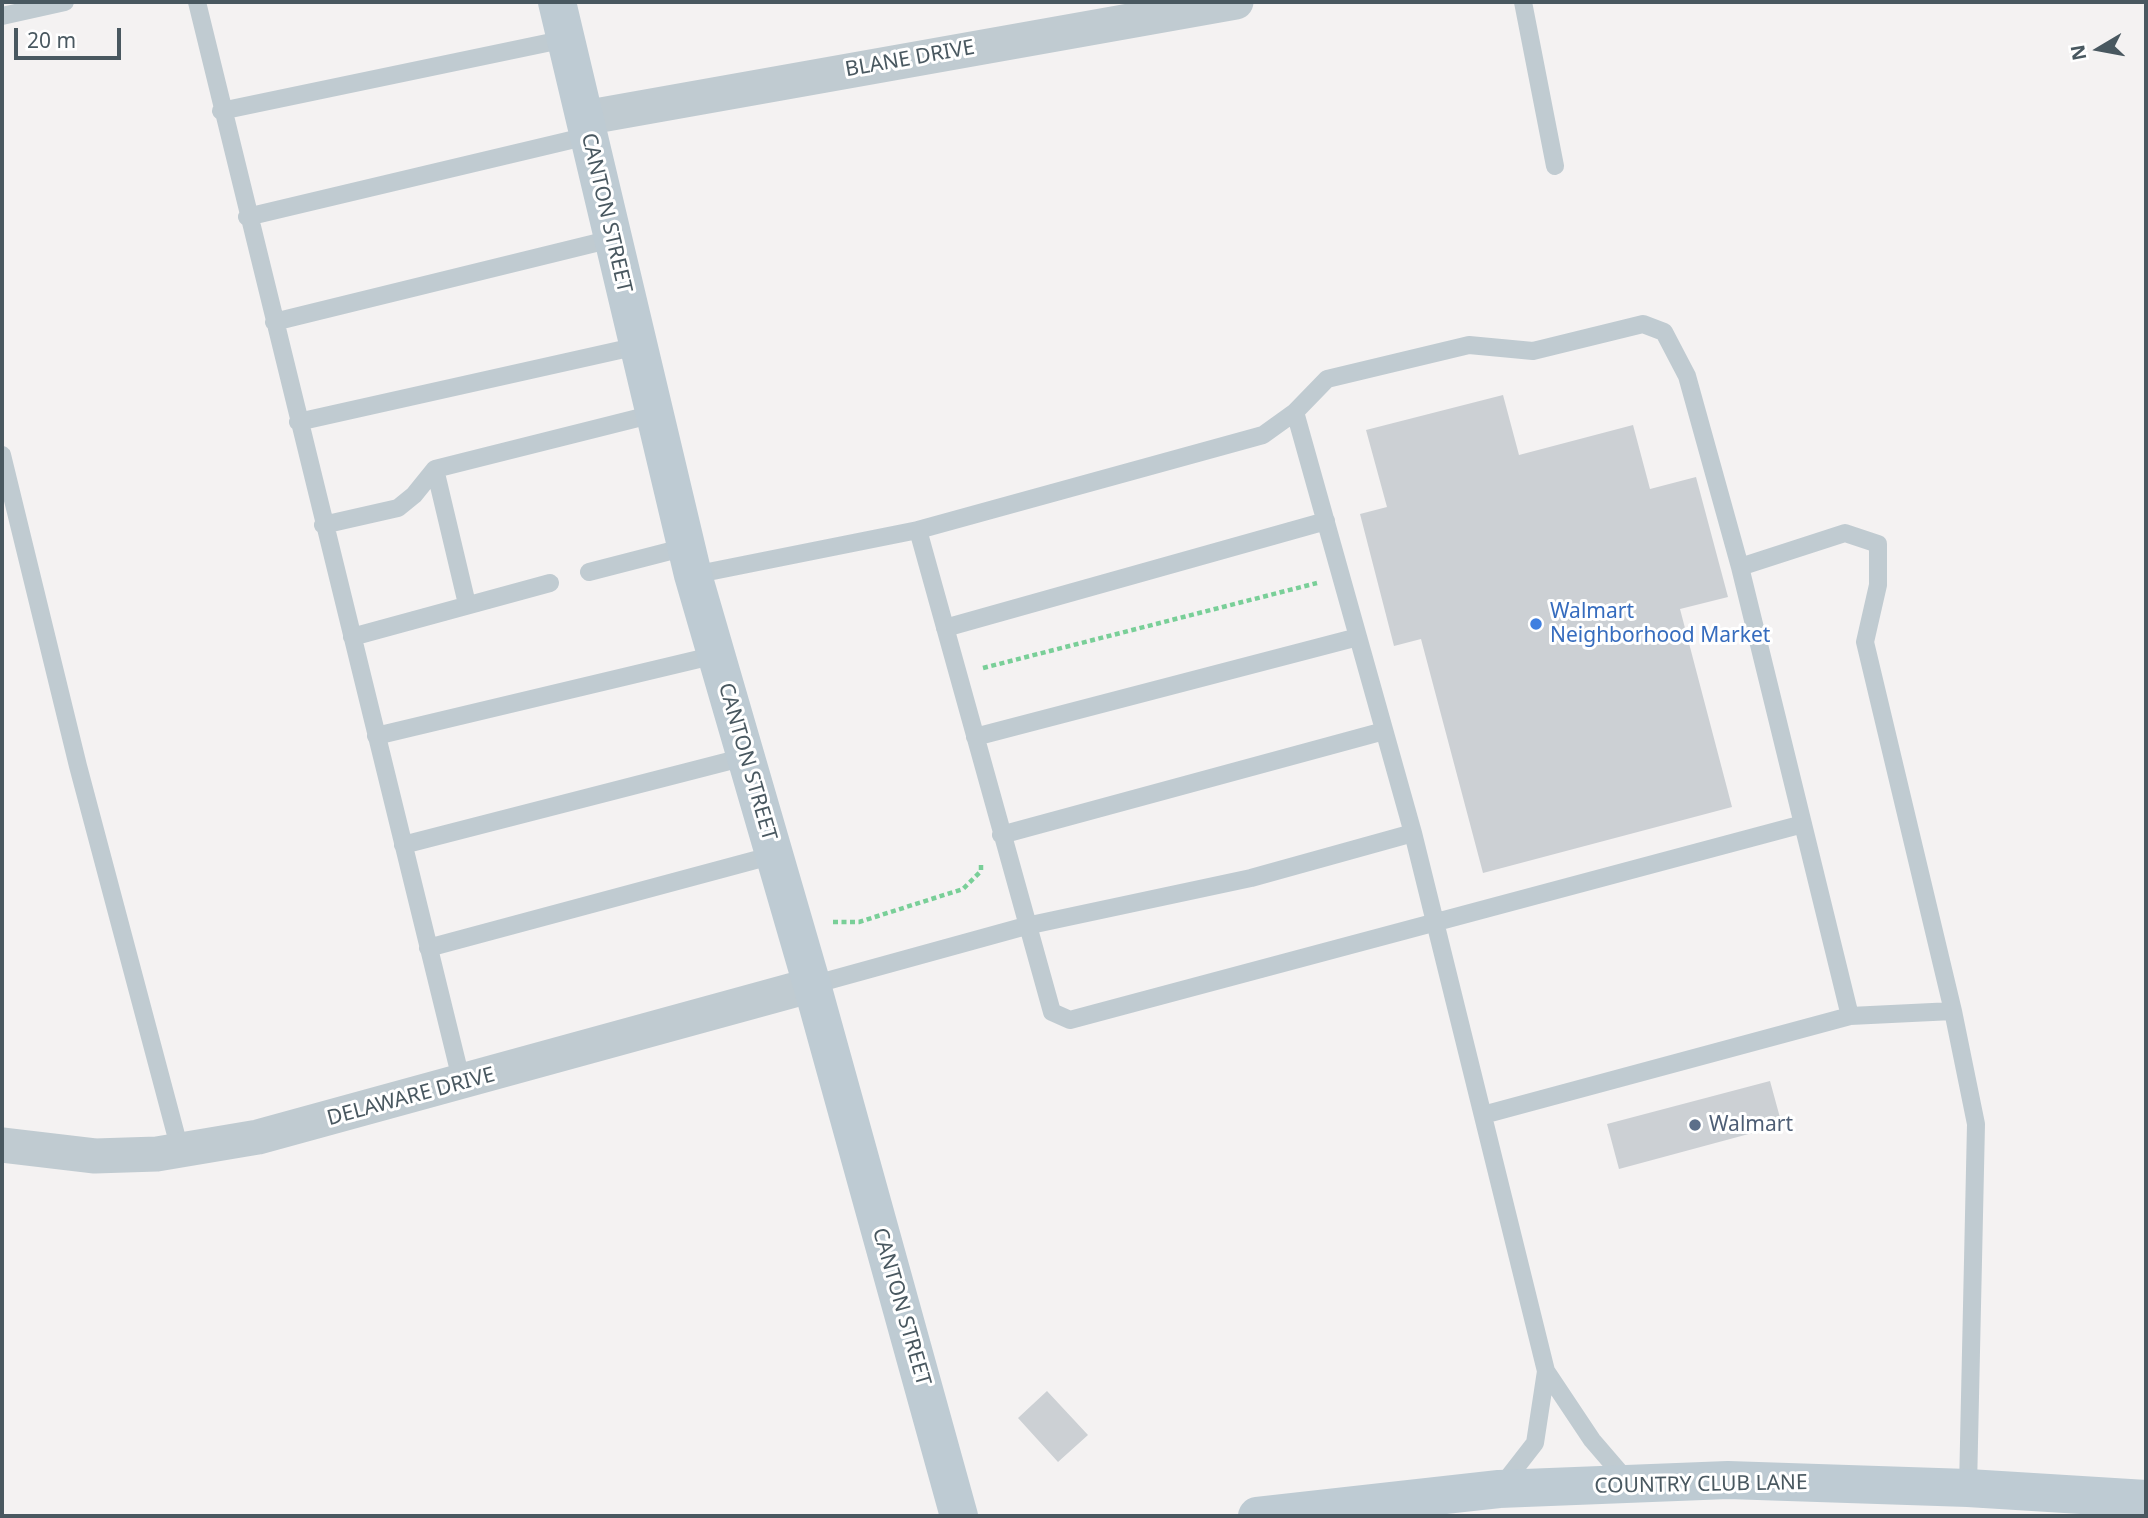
<!DOCTYPE html>
<html>
<head>
<meta charset="utf-8">
<style>
	body { margin:0 }
	#map { position:relative; width:2148px; height:1518px; overflow:hidden; background:#f4f2f2; font-family:"Noto Sans",sans-serif }
	canvas { display:block }
	.frame { position:absolute; inset:0; border:4px solid #495860; pointer-events:none }
	.north { position:absolute; left:2064px; top:14px; width:70px; height:70px; -webkit-text-stroke:5px #fff; paint-order:stroke; rotate:260deg; font-size:19px; font-weight:700; line-height:28px; text-align:center; color:#495860 }
	.north::after { content:''; display:block; margin:auto; width:24px; height:32px; background:#495860; clip-path:polygon(50% 0,100% 100%,50% 72%,0 100%) }
	.scale { position:absolute; left:14px; top:28px; width:107px; height:32px; box-sizing:border-box; border:4px solid #495860; border-top:0; padding-left:9px; font-size:21px; line-height:24px; white-space:nowrap; color:#495860; -webkit-text-stroke:5px #fff; paint-order:stroke }
</style>
</head>
<body>
<div id="map">
<canvas width="2148" height="1518"></canvas>
<div class="frame"></div>
<div class="north">N</div>
<div class="scale">20 m</div>
</div>
<script>
const c = document.querySelector('canvas').getContext('2d');
c.lineJoin = 'round';
function fill(path, color) {
  c.fillStyle = color;
  c.fill(path, 'evenodd');
}
function shape(rows) {
  const path = new Path2D();
  for (const r of rows) {
    path.moveTo(r[0], r[1]);
    for (let i = 2; i < r.length; i += 2) path.lineTo(r[i], r[i + 1]);
  }
  return path;
}
function strokePath(path, color, width, dash) {
  c.strokeStyle = color;
  c.lineWidth = width;
  c.lineCap = dash ? 'butt' : 'round';
  c.setLineDash(dash || []);
  c.stroke(path);
}
function write(font, color, halo, rows, align = 'center') {
  c.font = font + ' "Noto Sans",sans-serif';
  c.lineWidth = 6;
  c.setLineDash([]);
  c.textBaseline = 'middle';
  c.strokeStyle = halo;
  c.fillStyle = color;
  for (const [text, x, y, turn = 0] of rows) {
    c.save();
    c.translate(x, y);
    c.rotate((+turn || 0) * Math.PI / 180);
    c.textAlign = isNaN(turn) ? turn : align;
    if (halo) c.strokeText(text, 0, 0);
    c.fillText(text, 0, 0);
    c.restore();
  }
}
fill(shape([
	[1503,395,1519,455,1633,425,1650,489,1696,477,1728,597,1680,609,1732,807,1483,873,1421,639,1394,646,1360,514,1387,507,1366,430],
	[1770,1081,1782,1125,1619,1169,1607,1124],
	[1047,1391,1088,1435,1058,1462,1018,1418]
]), '#ccd0d4');
strokePath(shape([
	[983,668,1317,583],
	[833,922,859,922,963,889,981,871,981,865]
]), '#79cf98', 4.5, [5, 3.5]);
strokePath(shape([
	[197,2,462,1083],
	[1523,2,1555,166],
	[2,16,65,2],
	[221,111,566,39],
	[247,217,588,136],
	[274,322,612,239],
	[1295,412,1413,833,1546,1371,1592,1440,1629,1483],
	[298,422,638,346],
	[2,455,78,766,180,1150],
	[435,469,467,604],
	[323,525,398,508,414,495,435,469,654,414],
	[918,530,1052,1012,1070,1020,1803,824],
	[1740,567,1845,533,1878,544,1878,585,1865,642,1953,1011,1976,1124,1968,1488],
	[589,572,686,547],
	[693,575,918,530,1263,435,1295,412,1327,379,1469,345,1533,351,1643,324,1664,332,1687,376,1740,567,1850,1016],
	[945,628,1326,521],
	[352,637,550,583],
	[376,736,716,655],
	[975,737,1358,637],
	[1001,835,1384,731],
	[403,845,745,757],
	[428,948,774,855],
	[812,985,1026,926,1251,878,1413,833],
	[1483,1115,1850,1016,1953,1011],
	[1500,1488,1535,1443,1546,1371]
]), '#c0cbd1', 18);
strokePath(shape([
	[584,118,1236,2],
	[2,1145,95,1156,157,1154,258,1137,812,985]
]), '#c0cbd1', 35);
strokePath(shape([
	[557,2,693,575,812,985,959,1516],
	[1257,1516,1499,1489,1728,1480,1968,1488,2146,1499]
]), '#becbd3', 38);
for (const [x, y, r, color] of [
	[1536,624,7,"#3f7fe0"],
	[1695,1125,7,"#5c6f8a"]
]) {
  const dot = new Path2D();
  dot.arc(x, y, r, 0, 2 * Math.PI);
  c.fillStyle = color;
  c.fill(dot);
  strokePath(dot, '#fff', 2.5);
}
write('21px', '#495860', '#fff', [
	["BLANE DRIVE",910,59,-10],
	["CANTON STREET",606,213,77],
	["CANTON STREET",747,762,74],
	["DELAWARE DRIVE",411,1097,-15],
	["CANTON STREET",901,1307,74],
	["COUNTRY CLUB LANE",1701,1485,-1]
]);
write('21px', '#366cbe', '#fff', [
	["Walmart",1550,612],
	["Neighborhood Market",1550,636]
], 'left');
write('21px', '#4e5e75', '#fff', [
	["Walmart",1709,1125]
], 'left');
</script>
</body>
</html>
